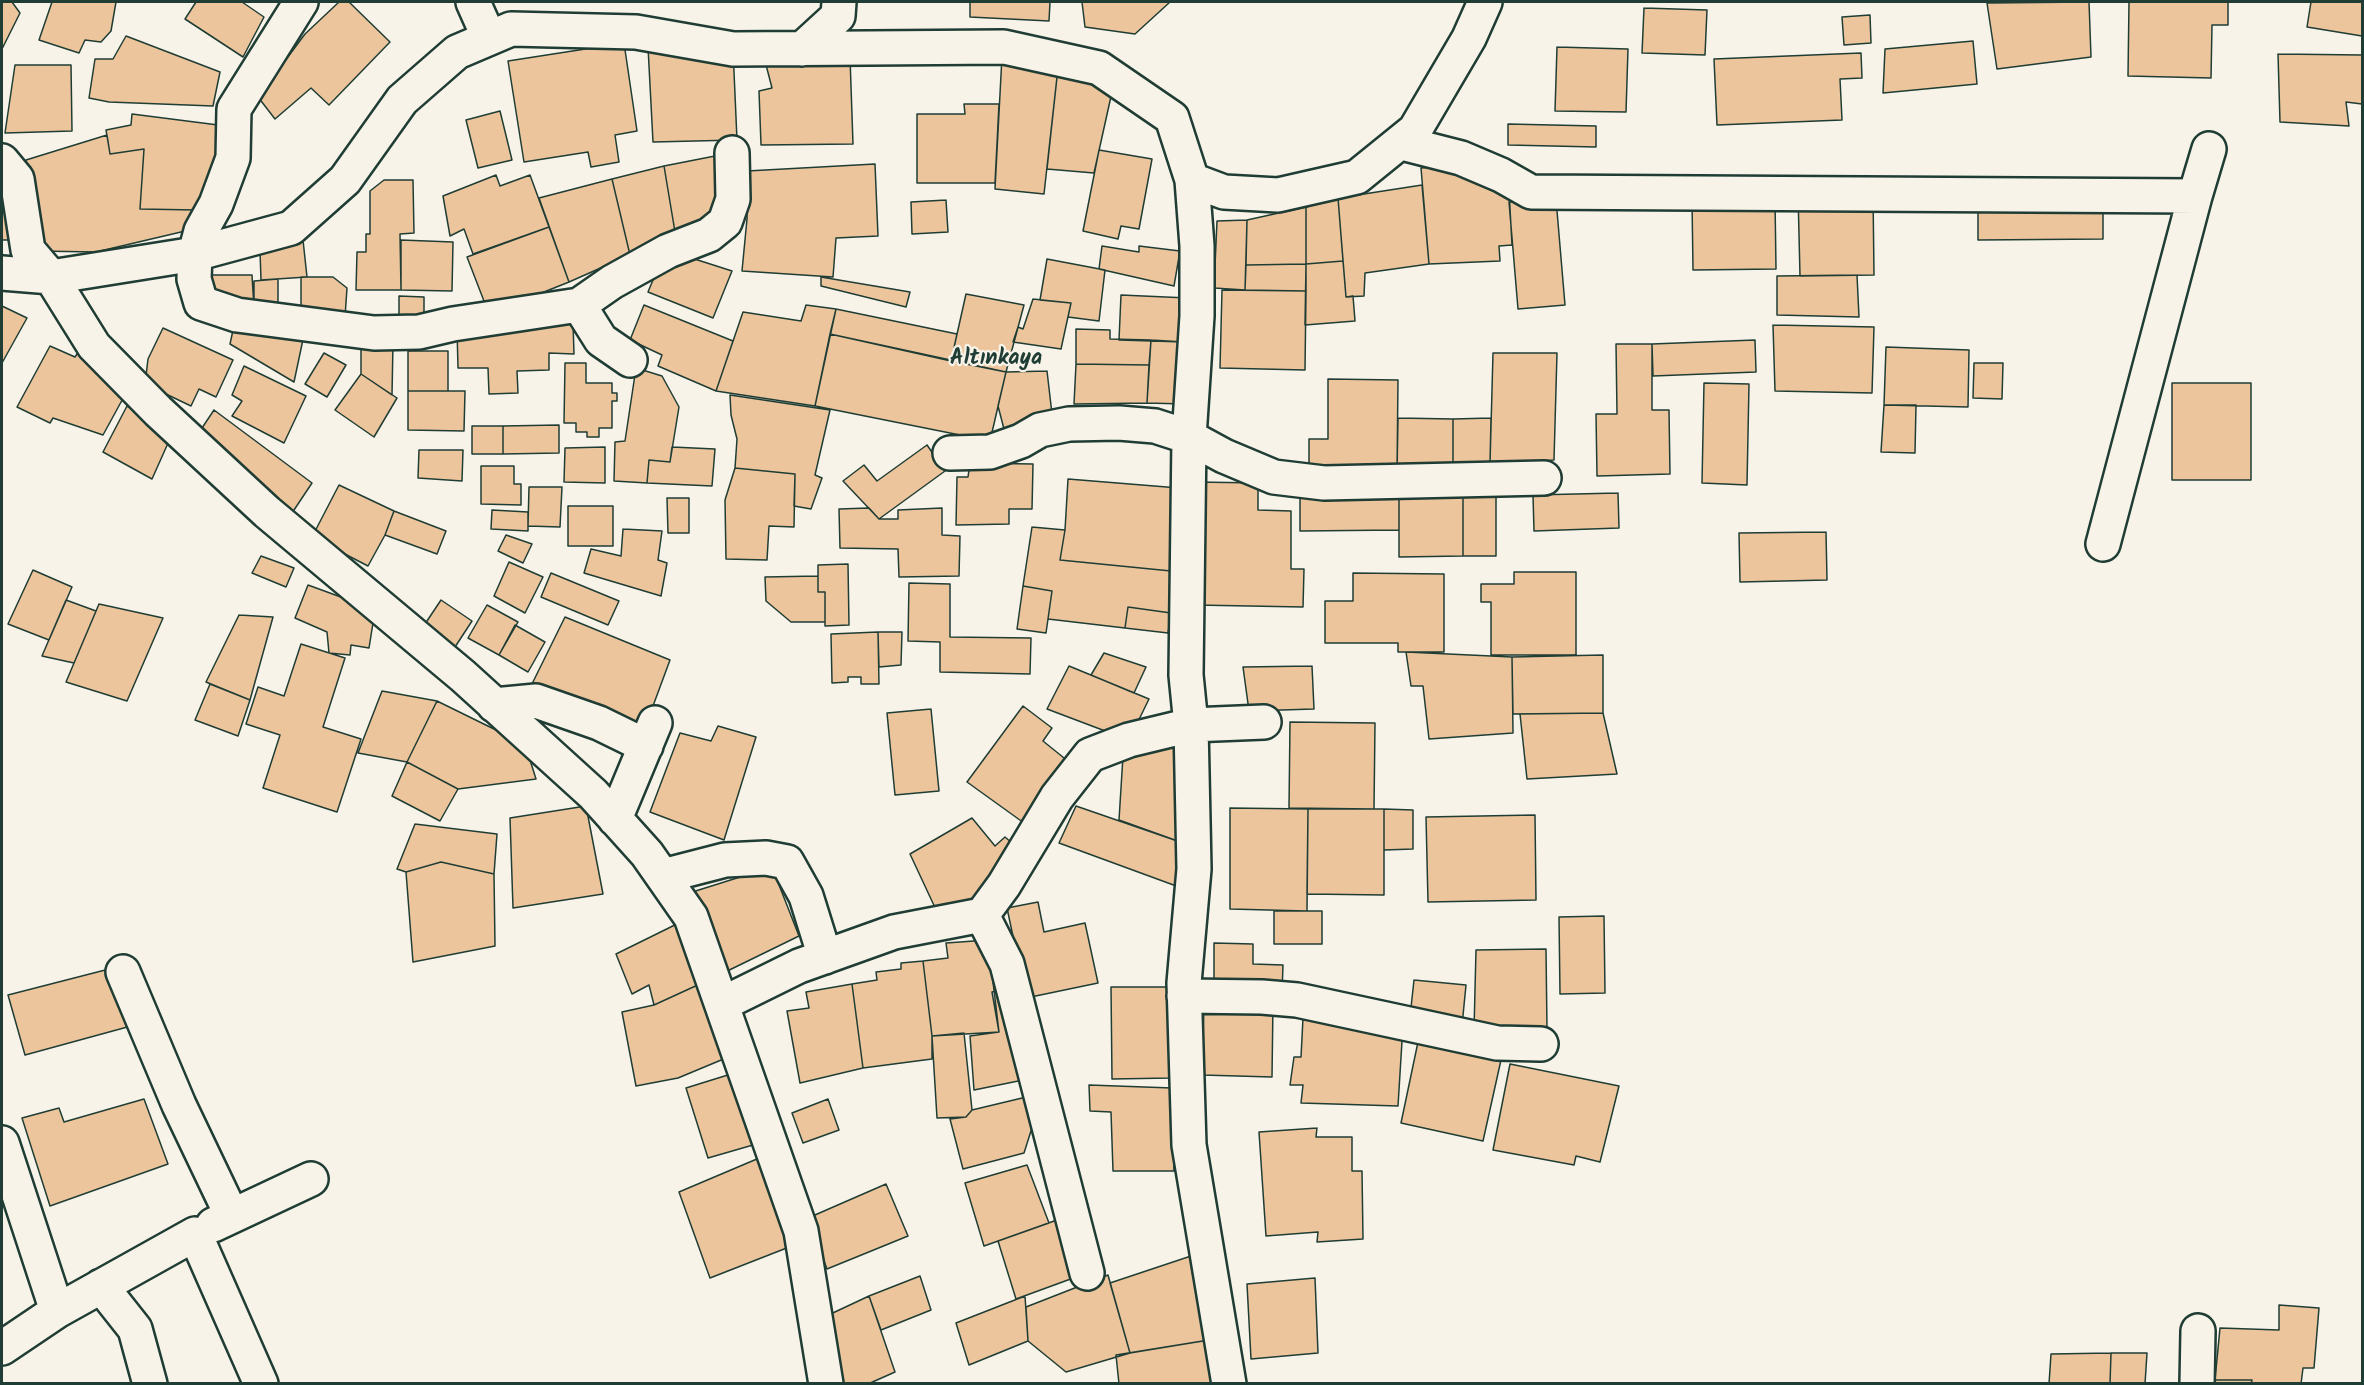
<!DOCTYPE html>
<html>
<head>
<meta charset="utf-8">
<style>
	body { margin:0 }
	#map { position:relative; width:2364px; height:1385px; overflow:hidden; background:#f7f3e8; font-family:Kalam,sans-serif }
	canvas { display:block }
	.frame { position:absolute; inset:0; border:3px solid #1f3d34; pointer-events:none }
</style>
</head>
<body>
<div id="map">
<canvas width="2364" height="1385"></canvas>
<div class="frame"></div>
</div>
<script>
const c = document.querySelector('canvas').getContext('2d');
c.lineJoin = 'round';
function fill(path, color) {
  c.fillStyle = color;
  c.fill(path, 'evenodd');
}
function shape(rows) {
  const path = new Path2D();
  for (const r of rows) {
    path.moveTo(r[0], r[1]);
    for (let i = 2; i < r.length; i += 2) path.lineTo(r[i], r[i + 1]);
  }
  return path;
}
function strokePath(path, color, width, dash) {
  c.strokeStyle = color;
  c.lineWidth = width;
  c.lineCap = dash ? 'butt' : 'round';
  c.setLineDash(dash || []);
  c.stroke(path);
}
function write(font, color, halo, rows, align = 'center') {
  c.font = font + ' Kalam,sans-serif';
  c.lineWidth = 4.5;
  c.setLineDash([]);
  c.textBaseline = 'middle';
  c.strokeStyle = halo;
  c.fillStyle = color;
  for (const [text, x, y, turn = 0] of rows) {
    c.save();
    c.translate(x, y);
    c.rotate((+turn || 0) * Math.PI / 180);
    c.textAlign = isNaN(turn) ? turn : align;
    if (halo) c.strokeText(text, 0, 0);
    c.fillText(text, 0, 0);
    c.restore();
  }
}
const building = shape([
	[2,2,12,2,20,13,2,49,2,2],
	[52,2,116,2,111,31,101,42,85,40,79,53,39,40,52,2],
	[196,2,242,2,264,17,243,57,185,19,196,2],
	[339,2,349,2,390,42,329,105,311,88,275,119,258,97,305,34,339,2],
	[970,2,1050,2,1049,21,970,17,970,2],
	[1082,2,1170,2,1135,34,1085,27,1082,2],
	[2089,2,2091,57,1997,69,1987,3,2089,2],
	[2129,2,2228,2,2228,25,2212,25,2211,78,2128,76,2129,2],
	[2311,2,2362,2,2362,36,2307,27,2311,2],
	[1644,8,1707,10,1705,55,1642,53,1644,8],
	[1870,15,1871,43,1844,45,1842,17,1870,15],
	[126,36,220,72,213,106,109,102,89,98,95,59,113,59,126,36],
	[1973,41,1977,84,1883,93,1885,49,1973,41],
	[624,43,637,131,615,135,619,162,591,167,588,152,524,162,508,61,624,43],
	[648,47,733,49,737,140,653,142,648,47],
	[1557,47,1628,49,1626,112,1555,111,1557,47],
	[1861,53,1862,78,1840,79,1842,120,1717,125,1714,59,1861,53],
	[2278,54,2362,55,2362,104,2346,102,2349,126,2280,122,2278,54],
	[1002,56,1059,59,1044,194,995,189,1002,56],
	[850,57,853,144,761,145,759,91,772,88,765,61,850,57],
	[1059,59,1114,83,1094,173,1047,169,1059,59],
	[15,65,71,65,72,131,5,133,15,65],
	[964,104,999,104,995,183,917,183,917,114,965,114,964,104],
	[500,111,512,160,478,168,466,120,500,111],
	[132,114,226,126,216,204,196,210,140,209,144,149,110,154,106,130,131,125,132,114],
	[1508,124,1596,126,1596,147,1508,145,1508,124],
	[107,135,110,154,144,149,140,209,196,210,198,228,96,252,38,251,26,160,107,135],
	[1099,150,1152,159,1139,229,1121,226,1118,239,1083,231,1099,150],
	[715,156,722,210,676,238,664,166,715,156],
	[875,164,878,236,836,238,833,277,742,271,747,219,747,171,875,164],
	[1464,164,1509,190,1512,245,1499,246,1500,261,1429,264,1421,168,1464,164],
	[664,166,676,238,630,255,612,179,664,166],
	[496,175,500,186,530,175,549,227,473,254,464,229,450,236,443,196,496,175],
	[2,178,18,240,2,240,2,178],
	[612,179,630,255,569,282,539,198,612,179],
	[384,180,413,180,414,233,400,234,401,290,356,290,357,252,366,252,366,234,370,234,370,191,384,180],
	[1422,185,1429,264,1365,273,1364,296,1346,297,1338,198,1422,185],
	[1798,193,1873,193,1874,275,1800,276,1798,193],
	[1978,195,2103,196,2103,239,1978,240,1978,195],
	[1338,198,1343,261,1306,264,1306,207,1338,198],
	[1556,199,1565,305,1518,309,1509,202,1556,199],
	[1775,199,1776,269,1693,270,1692,200,1775,199],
	[946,200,948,232,912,234,911,202,946,200],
	[1306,207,1306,264,1246,265,1247,220,1306,207],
	[1247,220,1245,290,1214,288,1217,221,1247,220],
	[549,227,569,282,489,314,467,257,549,227],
	[303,240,307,277,261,280,260,251,303,240],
	[401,240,453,242,452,291,401,290,401,240],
	[1102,246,1139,252,1139,246,1180,251,1174,286,1099,269,1102,246],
	[679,254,732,271,713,318,648,292,660,263,679,254],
	[1047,259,1105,270,1099,321,1068,317,1071,303,1040,300,1047,259],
	[1343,261,1346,297,1353,296,1355,321,1305,325,1306,264,1343,261],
	[1306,264,1306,291,1245,290,1246,265,1306,264],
	[209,275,252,275,254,308,210,298,209,275],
	[1857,275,1859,317,1777,315,1777,276,1857,275],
	[301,277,333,277,347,288,345,317,301,315,301,277],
	[821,277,910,292,906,307,821,286,821,277],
	[278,279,278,307,254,308,254,281,278,279],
	[1222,290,1306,291,1305,370,1220,368,1222,290],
	[966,294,1024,305,1006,372,951,361,966,294],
	[1121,295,1188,298,1184,342,1119,340,1121,295],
	[399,296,424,297,424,326,399,326,399,296],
	[1033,299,1071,303,1061,349,1013,342,1018,327,1023,329,1033,299],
	[644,305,733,341,716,391,658,366,662,355,630,340,644,305],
	[806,305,836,309,815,406,716,391,743,312,801,321,806,305],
	[2,306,27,318,2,363,2,306],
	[836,309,957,334,951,361,830,334,836,309],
	[235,321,305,330,294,382,230,344,235,321],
	[573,322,574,354,549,353,549,370,517,371,518,393,489,394,488,368,458,368,457,329,573,322],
	[1773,325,1874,327,1872,393,1775,391,1773,325],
	[163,328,233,360,216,397,199,389,191,406,145,384,148,359,163,328],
	[1076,329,1110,330,1110,339,1151,340,1149,365,1076,364,1076,329],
	[830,334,1006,372,990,441,815,406,830,334],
	[1151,340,1184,342,1184,404,1147,403,1151,340],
	[1755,340,1756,372,1653,376,1652,344,1755,340],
	[361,343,393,343,392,395,361,374,361,343],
	[1616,344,1652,344,1652,410,1669,410,1670,474,1597,476,1596,414,1617,414,1616,344],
	[50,346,75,357,81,348,132,382,103,435,53,418,50,423,17,407,50,346],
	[1886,347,1969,350,1968,407,1884,405,1886,347],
	[408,351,448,351,448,391,408,391,408,351],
	[324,353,346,365,327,397,305,384,324,353],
	[1493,353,1557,353,1554,460,1490,464,1493,353],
	[565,363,586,363,586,383,612,383,612,393,617,393,617,401,612,401,612,428,599,428,599,437,587,437,587,432,576,432,576,423,564,423,565,363],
	[1974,363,2003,363,2002,399,1973,398,1974,363],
	[1076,364,1149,365,1147,403,1074,404,1076,364],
	[244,366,306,396,284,443,232,416,242,401,232,395,244,366],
	[636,368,662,376,679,407,670,462,649,460,647,483,614,481,615,442,625,441,636,368],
	[1047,371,1052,414,1004,429,998,406,1006,372,1047,371],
	[361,374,397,398,374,437,335,410,361,374],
	[1328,379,1398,380,1397,473,1309,472,1309,439,1328,439,1328,379],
	[1704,383,1749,384,1747,485,1702,483,1704,383],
	[2172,383,2251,383,2251,480,2172,480,2172,383],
	[408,391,465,391,464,431,408,430,408,391],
	[730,395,830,410,815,475,822,478,811,509,794,506,795,474,735,468,737,439,731,415,730,395],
	[1884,405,1916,405,1915,453,1881,452,1884,405],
	[127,406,173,432,152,479,103,452,127,406],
	[214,410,312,483,290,516,196,437,214,410],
	[1398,418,1453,419,1453,473,1397,473,1398,418],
	[1491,418,1490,464,1453,473,1453,419,1491,418],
	[559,425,559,453,503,454,503,426,559,425],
	[472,426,503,426,503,454,472,454,472,426],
	[927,445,945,471,879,519,843,481,864,465,877,481,927,445],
	[605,447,605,483,564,482,565,448,605,447],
	[672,447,715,449,712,486,647,483,649,460,670,462,672,447],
	[419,450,463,450,462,481,418,478,419,450],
	[970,463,1033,464,1032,509,1009,509,1009,524,956,525,957,477,968,477,970,463],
	[481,466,514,466,514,484,521,484,521,505,481,504,481,466],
	[735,468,795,474,794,527,769,526,767,560,726,559,725,500,735,468],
	[1068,479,1179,488,1171,571,1060,560,1065,530,1068,479],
	[1196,482,1258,483,1258,510,1291,511,1291,569,1304,569,1303,607,1195,605,1196,482],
	[339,485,394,511,385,535,368,566,312,537,339,485],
	[529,487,562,487,560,527,528,526,529,487],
	[1300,493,1399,493,1399,530,1300,531,1300,493],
	[1399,493,1463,494,1463,556,1399,557,1399,493],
	[1618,493,1619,528,1534,531,1533,495,1618,493],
	[1463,494,1496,494,1496,556,1463,556,1463,494],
	[667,498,689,498,689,533,668,533,667,498],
	[568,506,613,506,613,546,568,546,568,506],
	[869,508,879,519,898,519,898,510,942,508,942,535,960,536,959,576,899,577,898,549,840,548,839,509,869,508],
	[492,510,528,512,528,531,491,529,492,510],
	[394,511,446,531,437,554,385,535,394,511],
	[1032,527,1065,530,1060,560,1171,571,1171,613,1128,607,1125,628,1048,619,1052,591,1023,586,1032,527],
	[623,529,662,531,658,560,667,563,661,596,584,573,591,549,621,556,623,529],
	[1826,532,1827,580,1740,582,1739,533,1826,532],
	[506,535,532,544,523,563,498,551,506,535],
	[261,556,294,568,286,587,252,573,261,556],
	[509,562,543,577,525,613,494,596,509,562],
	[848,564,849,625,825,626,825,592,818,592,818,565,848,564],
	[33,570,72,587,49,640,8,624,33,570],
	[1514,572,1576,572,1576,655,1491,655,1491,602,1481,602,1481,584,1514,584,1514,572],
	[551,573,619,601,608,625,541,597,551,573],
	[1353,573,1444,574,1444,652,1398,652,1398,643,1325,643,1325,601,1353,601,1353,573],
	[818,576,818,592,825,592,825,622,791,622,766,601,765,577,818,576],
	[909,583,950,584,950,637,1031,638,1030,674,940,672,940,642,908,641,909,583],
	[308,585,349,600,373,623,369,648,351,645,350,655,329,653,327,632,295,618,308,585],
	[1023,586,1052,591,1046,633,1017,629,1023,586],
	[66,600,96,611,74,663,42,656,66,600],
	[441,600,472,621,455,647,423,627,441,600],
	[99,604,163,618,127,701,66,682,99,604],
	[487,605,518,622,499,655,468,638,487,605],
	[1128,607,1171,613,1168,633,1125,628,1128,607],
	[239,615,273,617,250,700,206,682,239,615],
	[565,617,670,660,643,733,530,688,565,617],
	[515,625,545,642,528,672,499,655,515,625],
	[878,632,879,684,861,684,861,677,848,677,848,682,832,683,831,634,878,632],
	[878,632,902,632,901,665,879,667,878,632],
	[301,644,345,658,323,727,361,739,337,812,263,788,280,735,246,724,258,687,284,696,301,644],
	[1406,652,1512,657,1513,733,1429,739,1423,686,1411,686,1406,652],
	[1104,653,1146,667,1134,693,1091,675,1104,653],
	[1603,655,1603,713,1513,714,1512,657,1603,655],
	[1069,666,1149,699,1129,740,1047,709,1069,666],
	[1312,666,1314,709,1249,711,1243,667,1312,666],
	[210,684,250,700,238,736,195,720,210,684],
	[382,691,437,701,407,762,358,753,382,691],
	[437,701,496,730,520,728,536,779,458,789,407,762,437,701],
	[1023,706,1052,728,1043,741,1069,762,1024,823,967,782,1023,706],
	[931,709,939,791,895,795,887,713,931,709],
	[1603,713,1617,774,1527,779,1520,714,1603,713],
	[1290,722,1375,723,1374,809,1289,808,1290,722],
	[718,726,756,737,724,840,650,812,680,733,711,741,718,726],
	[1191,745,1186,844,1119,820,1123,756,1133,746,1191,745],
	[407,762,458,789,440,821,392,796,407,762],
	[586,806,603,894,513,908,510,818,586,806],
	[1076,806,1186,844,1179,887,1059,843,1076,806],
	[1230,808,1308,809,1307,911,1230,909,1230,808],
	[1308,809,1384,809,1384,895,1307,894,1308,809],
	[1384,809,1413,810,1413,849,1384,850,1384,809],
	[1535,815,1536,900,1428,902,1426,817,1535,815],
	[972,818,995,846,1005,837,1020,850,983,900,938,914,910,854,972,818],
	[415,824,497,834,494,874,441,862,406,872,397,869,415,824],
	[441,862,494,874,495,946,413,962,406,872,441,862],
	[772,867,799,936,713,978,686,894,772,867],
	[1038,902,1044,932,1085,923,1098,983,1026,998,1007,908,1038,902],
	[1274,911,1322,911,1322,944,1274,944,1274,911],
	[1604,916,1605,993,1560,994,1559,917,1604,916],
	[691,917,713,978,654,1005,649,985,632,994,616,954,691,917],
	[988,940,999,1032,932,1036,923,961,948,958,946,943,988,940],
	[1214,943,1253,944,1253,964,1283,965,1282,992,1214,990,1214,943],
	[1546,949,1547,1030,1474,1030,1476,950,1546,949],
	[923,961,932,1036,932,1059,863,1068,852,984,877,980,876,972,901,969,901,963,923,961],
	[113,968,131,1026,25,1055,8,995,113,968],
	[713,978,738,1053,678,1078,636,1086,622,1012,654,1005,713,978],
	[1414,980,1466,985,1461,1036,1409,1026,1414,980],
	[852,984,863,1068,800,1083,787,1011,809,1008,806,992,852,984],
	[1013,987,1038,1077,974,1090,970,1036,999,1032,992,992,1013,987],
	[1111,987,1171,987,1171,1078,1112,1079,1111,987],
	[1204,1002,1273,1003,1272,1077,1202,1075,1204,1002],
	[1303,1018,1403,1025,1398,1106,1301,1103,1303,1085,1290,1085,1294,1057,1301,1057,1303,1018],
	[964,1033,972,1110,966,1117,937,1118,932,1036,964,1033],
	[1418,1042,1501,1060,1483,1141,1401,1123,1418,1042],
	[1510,1064,1619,1086,1600,1162,1576,1156,1574,1165,1493,1150,1510,1064],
	[731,1074,753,1145,708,1158,686,1088,731,1074],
	[1089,1085,1172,1088,1174,1171,1113,1171,1111,1112,1090,1111,1089,1085],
	[1043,1093,1024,1153,963,1169,950,1119,966,1117,972,1110,1043,1093],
	[144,1099,168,1164,50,1206,22,1118,59,1108,64,1122,144,1099],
	[828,1099,839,1130,803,1143,792,1113,828,1099],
	[1317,1128,1316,1137,1352,1137,1352,1171,1362,1171,1363,1239,1317,1242,1318,1232,1266,1236,1259,1132,1317,1128],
	[771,1153,802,1242,710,1278,679,1192,771,1153],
	[1027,1165,1049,1223,984,1246,965,1183,1027,1165],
	[886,1184,908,1236,827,1269,808,1218,886,1184],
	[1071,1215,1087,1273,1016,1299,998,1241,1071,1215],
	[1194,1255,1215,1339,1130,1353,1110,1283,1194,1255],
	[1108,1275,1130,1353,1066,1372,1028,1341,1026,1307,1108,1275],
	[920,1276,931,1310,881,1330,869,1296,920,1276],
	[1315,1278,1318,1353,1251,1359,1247,1284,1315,1278],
	[869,1296,895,1372,868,1384,842,1384,820,1319,869,1296],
	[1025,1296,1028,1341,969,1365,956,1323,1025,1296],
	[2279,1305,2319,1308,2314,1368,2303,1368,2301,1384,2251,1384,2252,1380,2215,1380,2220,1328,2279,1330,2279,1305],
	[1215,1339,1223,1384,1119,1384,1116,1355,1215,1339],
	[2111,1353,2147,1353,2145,1384,2110,1384,2111,1353],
	[2111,1353,2110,1384,2049,1384,2051,1354,2111,1353],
	[2215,1380,2252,1380,2251,1384,2215,1384,2215,1380]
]);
fill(building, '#edc59d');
strokePath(building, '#1f3d34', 1.5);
const minor = shape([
	[301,2,234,109,233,158,216,204,201,231,195,254,194,279,201,303,237,315,374,333,419,332,453,324,579,305,612,282,668,251,709,235,725,222,733,199,732,153],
	[473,2,489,38],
	[802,49,838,16,839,2],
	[1402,143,1461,158,1501,175,1531,192,2195,196,2209,149],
	[2,161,17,179,28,250,51,277,94,346,158,411,267,512,463,676,593,794,647,854,691,917,801,1231,826,1384],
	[1192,180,1224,192,1278,195,1357,177,1415,130,1469,38,1485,2],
	[2,273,51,277,195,254,291,228,345,180,402,100,457,52,511,29,636,32,733,49,1004,47,1099,68,1172,118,1192,180,1197,246,1197,316,1189,437,1186,675,1191,725,1194,869,1184,983,1189,1145,1229,1384],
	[579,305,601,340,630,360],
	[950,453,990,452,1021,441,1040,430,1069,424,1119,423,1155,426,1189,437,1224,456,1274,477,1324,483,1544,478],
	[2103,544,2195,196],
	[494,705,536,701,599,723,646,746],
	[615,819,655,723],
	[663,876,725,860,766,858,787,862,806,896,825,957],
	[982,915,1007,964,1087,1273],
	[123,972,179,1105,232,1216],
	[1184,996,1262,997,1297,1000,1497,1043,1541,1044],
	[722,1004,799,966,894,932,982,915,1004,885,1057,797,1090,755,1129,740,1191,725,1264,722],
	[2,1143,57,1311],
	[213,1225,311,1179],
	[101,1286,135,1329,150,1384],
	[2,1348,57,1311,195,1234,261,1384],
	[2197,1384,2198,1331]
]);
strokePath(minor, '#1f3d34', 38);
strokePath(minor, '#f7f3e8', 33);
write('bold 22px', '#1f3d34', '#f7f3e8', [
	["Altınkaya",996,360]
]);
</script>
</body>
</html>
